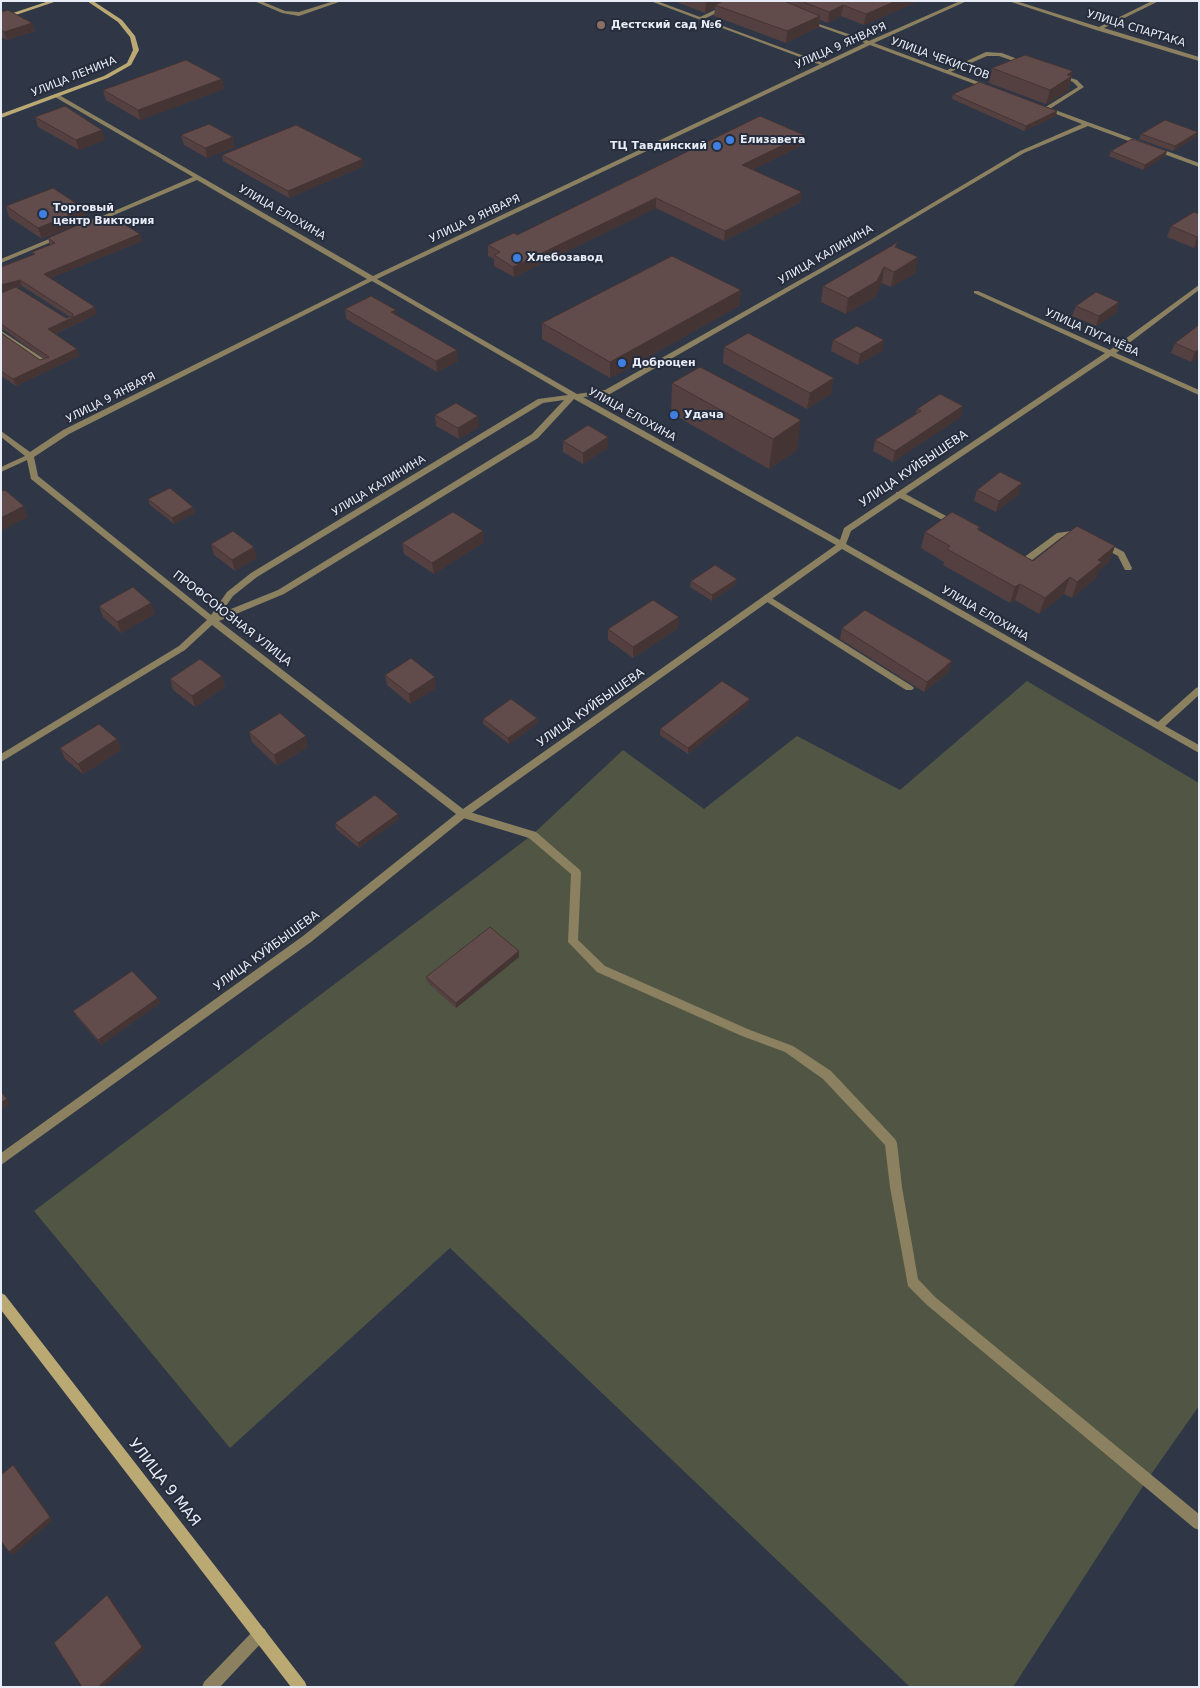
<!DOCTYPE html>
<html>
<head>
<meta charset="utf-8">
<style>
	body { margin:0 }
	#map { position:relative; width:1200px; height:1688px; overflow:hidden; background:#2f3646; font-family:"DejaVu Sans",sans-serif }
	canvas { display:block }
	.frame { position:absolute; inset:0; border:2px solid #e7ecf6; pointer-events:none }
</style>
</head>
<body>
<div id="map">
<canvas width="1200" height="1688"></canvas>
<div class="frame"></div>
</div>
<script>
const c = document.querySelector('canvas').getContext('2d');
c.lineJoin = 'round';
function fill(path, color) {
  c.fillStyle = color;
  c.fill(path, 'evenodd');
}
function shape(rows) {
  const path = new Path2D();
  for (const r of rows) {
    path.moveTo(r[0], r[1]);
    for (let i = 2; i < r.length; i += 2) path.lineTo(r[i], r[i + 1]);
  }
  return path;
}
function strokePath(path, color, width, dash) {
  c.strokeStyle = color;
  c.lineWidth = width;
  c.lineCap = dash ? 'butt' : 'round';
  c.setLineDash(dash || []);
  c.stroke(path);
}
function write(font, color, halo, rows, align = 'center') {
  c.font = font + ' "DejaVu Sans",sans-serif';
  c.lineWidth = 4;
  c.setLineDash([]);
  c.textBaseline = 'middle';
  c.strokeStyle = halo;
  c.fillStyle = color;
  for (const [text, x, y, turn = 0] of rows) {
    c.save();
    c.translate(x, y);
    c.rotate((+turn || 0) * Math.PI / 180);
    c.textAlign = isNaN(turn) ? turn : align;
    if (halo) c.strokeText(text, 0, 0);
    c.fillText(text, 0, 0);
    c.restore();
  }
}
fill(shape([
	[1027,681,1199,783,1199,1406,1147,1480,1013,1687,910,1687,450,1248,230,1448,34,1211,532,835,623,750,704,809,797,736,900,790]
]), '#505643');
fill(shape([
	[254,1,261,1,285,11,299,12,334,1,342,1,299,16,282,13,254,1],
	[650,1,657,1,700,17,734,1,741,1,704,19,826,64,821,65,650,1],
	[986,52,1002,53,1030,64,1025,65,999,56,987,56,948,73,943,72,986,52],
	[1058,74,1077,80,1084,87,1048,110,1044,110,1044,108,1078,87,1073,82,1058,76,1058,74],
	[1,331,3,332,50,363,43,365,1,336,1,331],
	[896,492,902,492,959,523,955,526,952,525,896,496,896,492],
	[1079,530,1082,531,1082,535,1062,537,1027,564,1021,564,1014,559,1018,556,1023,558,1057,533,1079,530],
	[1103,541,1124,552,1132,568,1131,570,1125,570,1118,556,1100,546,1099,544,1103,541],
	[767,595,912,686,914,688,912,690,906,690,764,600,763,598,764,596,767,595],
	[463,810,536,832,580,870,581,873,578,940,605,966,750,1030,793,1046,831,1071,895,1139,897,1143,902,1187,918,1279,935,1297,1199,1514,1199,1530,1194,1528,927,1305,908,1286,890,1187,885,1145,823,1079,785,1052,742,1036,597,972,568,942,571,874,529,838,460,817,458,814,463,810]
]), '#8b805f');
fill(shape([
	[960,1,967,1,874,43,992,87,992,89,988,89,870,45,377,279,577,394,605,390,867,242,1020,151,1082,124,1043,109,1043,107,1047,107,1199,163,1199,167,1088,126,1024,153,871,244,610,394,583,397,840,540,844,528,1105,353,974,293,974,291,978,291,1110,350,1199,285,1199,290,1116,353,1199,390,1199,395,1111,356,851,531,846,544,1158,722,1196,688,1199,687,1199,695,1165,726,1199,745,1199,753,842,549,466,817,311,942,1,1165,1,1153,303,936,456,814,212,625,185,650,1,762,1,754,179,646,207,620,31,479,27,460,1,472,1,467,25,456,1,437,1,431,30,452,63,430,367,279,197,180,88,226,84,226,84,224,193,177,55,97,55,95,59,95,373,276,865,43,807,22,807,20,869,41,960,1],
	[372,281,568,395,538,399,251,573,227,592,211,615,38,476,34,457,69,434,372,281],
	[574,399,836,545,463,809,219,621,284,594,538,438,574,399],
	[564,400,532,434,278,590,221,613,233,596,257,577,543,403,564,400],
	[1008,1,1016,1,1099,27,1152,1,1159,1,1104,28,1199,57,1199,61,1096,30,1008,1],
	[61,234,64,236,63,237,1,263,1,259,61,234],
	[260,1627,265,1629,267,1634,265,1639,220,1687,202,1687,204,1682,255,1629,260,1627]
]), '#8b805f');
fill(shape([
	[49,1,57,1,1,20,1,17,49,1],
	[87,1,93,1,122,20,135,36,139,50,131,65,108,78,1,118,1,114,104,76,127,63,133,50,130,37,118,22,87,1],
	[1,1293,5,1295,305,1682,307,1687,291,1687,1,1310,1,1293]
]), '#bba974');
fill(shape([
	[674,1,919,1,864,25,841,16,828,23,820,20,819,27,786,43,714,16,715,8,705,13],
	[1,9,2,12,35,31,7,40,1,37],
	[992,68,1073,71,1068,91,1046,104,989,83],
	[222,79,224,89,140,120,106,100,103,90],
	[953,94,1056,116,1024,131,952,99],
	[35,117,105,140,79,150,38,127],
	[1198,132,1196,137,1173,151,1139,139,1141,134],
	[181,135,235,147,207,158,184,145],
	[803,145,752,170,802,192,801,202,724,241,656,208,514,277,494,266,494,259,488,256,488,245,517,235],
	[1111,151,1167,151,1165,156,1143,170,1109,156],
	[222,155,364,166,289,198,223,161],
	[6,206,88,219,42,239,9,217],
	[1199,214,1199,244,1194,248,1167,237,1171,226],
	[103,224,140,234,142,241,51,278,97,314,55,334,77,349,79,356,16,386,1,376,1,333,40,360,44,359,4,330,1,330,1,293,9,290,33,254,32,252,50,245,48,238],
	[22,286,70,317,66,318,17,288],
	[897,247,916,273,891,287,882,283,875,297,846,314,821,302,823,286],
	[741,290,739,306,610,378,542,339,542,323],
	[1119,302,1116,313,1096,326,1072,316,1076,306],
	[345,309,397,316,457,350,458,361,437,372,346,319],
	[1199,325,1199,356,1191,362,1171,353,1175,343],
	[833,340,882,351,858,365,831,351],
	[724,347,831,394,807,409,723,363],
	[672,383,797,450,769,469,671,413],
	[963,406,961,417,893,462,873,451,875,440,916,414,917,409],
	[435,415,479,427,459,439,436,426],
	[608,437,608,448,583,464,563,452,563,441],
	[977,490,1019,494,996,512,974,501],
	[148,499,193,507,195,513,174,524,150,505],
	[980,527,979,531,1033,561,1115,546,1109,562,1098,571,1096,578,1072,598,1064,594,1039,614,1015,600,1010,603,943,565,944,562,921,548,925,532],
	[484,542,434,574,404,554,402,543],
	[211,544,257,558,235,571,214,555],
	[691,581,736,584,712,601,690,587],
	[151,603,155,614,121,633,103,617,99,606],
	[679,617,678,628,633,658,608,640,608,629],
	[842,628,949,672,924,692,840,639],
	[385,675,436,688,410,704,387,685],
	[222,676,225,687,195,707,173,690,170,679],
	[749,704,688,754,660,735,660,729],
	[537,718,538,723,509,744,483,724,483,719],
	[249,732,308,747,277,766,252,742],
	[117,739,121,750,83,774,65,759,60,748],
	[399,819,359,848,336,829,335,823],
	[519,951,519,957,456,1008,427,982,426,977],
	[158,998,160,1003,101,1045,76,1016,73,1011]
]), '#544040');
fill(shape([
	[729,1,715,5,715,8,705,13,706,2],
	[896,1,919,1,864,25,866,14],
	[843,5,841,16,828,23,829,12],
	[820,16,819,27,786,43,787,31],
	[32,23,35,31,7,40,4,32],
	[1073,71,1068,91,1046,104,1050,90,1067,75],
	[222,79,224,89,140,120,138,110],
	[1057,111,1056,116,1024,131,1026,126],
	[102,130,105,140,79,150,76,140],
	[1198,132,1196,137,1173,151,1175,146],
	[804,135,803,145,742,175,742,165],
	[233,137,235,147,207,158,205,148],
	[1167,151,1165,156,1143,170,1145,165],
	[363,159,364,166,289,198,288,191],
	[802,192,801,202,724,241,725,231],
	[656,198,656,208,514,277,513,267],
	[85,209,88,219,42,239,38,228],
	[140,234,142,241,46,280,44,274],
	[1199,236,1199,244,1194,248,1197,237],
	[918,257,916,273,891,287,894,272],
	[884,267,882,283,875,297,846,314,848,298],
	[20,280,22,286,1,292,1,285],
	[741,290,739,306,610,378,610,362],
	[1119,302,1116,313,1096,326,1099,316],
	[95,307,97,314,50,336,48,329],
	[396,310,398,321,391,312],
	[884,340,882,351,858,365,860,354],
	[77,349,79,356,16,386,13,379],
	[1199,349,1199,356,1191,362,1195,352],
	[457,350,458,361,437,372,436,361],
	[834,378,831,394,807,409,810,393],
	[963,406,961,417,893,462,895,451],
	[478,416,479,427,459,439,458,428],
	[801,420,797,450,769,469,773,439],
	[608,437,608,448,583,464,583,453],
	[1022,483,1019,494,996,512,999,501],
	[24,506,28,517,1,531,1,518],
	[193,507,195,513,174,524,172,518],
	[483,531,484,542,434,574,432,563],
	[1115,546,1109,562,1098,571,1096,578,1072,598,1077,582,1098,560],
	[254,547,257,558,235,571,232,560],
	[1070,577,1064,594,1039,614,1045,598],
	[737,579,736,584,712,601,712,595],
	[1020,584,1015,600,1010,603,1015,587],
	[151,603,155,614,121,633,117,622],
	[679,617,678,628,633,658,633,647],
	[952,661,949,672,924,692,927,682],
	[222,676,225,687,195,707,192,696],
	[435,677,436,688,410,704,409,694],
	[750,699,749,704,688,754,688,748],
	[537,718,538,723,509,744,508,738],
	[306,736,308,747,277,766,274,755],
	[117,739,121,750,83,774,78,764],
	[398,814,399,819,359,848,358,843],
	[519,951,519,957,456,1008,456,1003],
	[158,998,160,1003,101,1045,98,1040],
	[7,1099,10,1104,1,1110,1,1103],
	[13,1465,17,1469,53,1520,13,1555,9,1552],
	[107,1595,110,1598,145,1649,104,1687,98,1687]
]), '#453434');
const building = shape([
	[723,1,784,1,820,16,787,31,715,5,723,1],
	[801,1,896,1,866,14,843,5,829,12,801,1],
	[8,10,32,23,4,32,1,30,1,12,8,10],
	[1025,55,1073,71,1067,75,1072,76,1050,90,992,68,1025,55],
	[186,60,222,79,138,110,103,90,186,60],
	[980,82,1057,111,1026,126,953,94,980,82],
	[65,106,102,130,76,140,35,117,65,106],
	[760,116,804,135,742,165,802,192,725,231,656,198,513,267,494,255,500,252,488,245,514,233,517,235,760,116],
	[1165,120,1198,132,1175,146,1141,134,1165,120],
	[209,124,233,137,205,148,181,135,209,124],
	[296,125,363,159,288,191,222,155,296,125],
	[1132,139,1167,151,1145,165,1111,151,1132,139],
	[53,188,85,209,38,228,6,206,53,188],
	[1194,212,1199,214,1199,236,1197,237,1171,226,1194,212],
	[94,218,103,224,116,219,140,234,44,274,95,307,48,329,77,349,13,379,1,371,1,333,40,360,49,357,1,324,1,293,16,287,66,318,73,316,73,314,20,280,1,285,1,267,35,254,32,252,55,243,48,238,94,218],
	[898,242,895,247,918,257,894,272,884,267,877,281,848,298,823,286,898,242],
	[672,256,741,290,610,362,542,323,672,256],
	[1096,292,1119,302,1099,316,1076,306,1096,292],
	[371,296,396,310,391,312,457,350,436,361,345,309,371,296],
	[1199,325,1199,349,1195,352,1175,343,1199,325],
	[857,326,884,340,860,354,833,340,857,326],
	[748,333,834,378,810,393,724,347,748,333],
	[700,367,801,420,773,439,672,383,700,367],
	[940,394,963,406,895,451,875,440,921,411,917,409,940,394],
	[456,403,478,416,458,428,435,415,456,403],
	[588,425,608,437,583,453,563,441,588,425],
	[1000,472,1022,483,999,501,977,490,1000,472],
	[170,488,193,507,172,518,148,499,170,488],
	[5,490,24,506,1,518,1,491,5,490],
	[453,512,483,531,432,563,402,543,453,512],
	[952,512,980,527,977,529,1033,561,1077,526,1115,546,1098,560,1102,562,1077,582,1070,577,1045,598,1020,584,1015,587,947,549,950,546,925,532,952,512],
	[233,531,254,547,232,560,211,544,233,531],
	[715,565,737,579,712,595,691,581,715,565],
	[133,587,151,603,117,622,99,606,133,587],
	[653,600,679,617,633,647,608,629,653,600],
	[865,610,952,661,927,682,842,628,865,610],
	[411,658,435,677,409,694,385,675,411,658],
	[200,659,222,676,192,696,170,679,200,659],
	[722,681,750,699,688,748,660,729,722,681],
	[511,699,537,718,508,738,483,719,511,699],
	[280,713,306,736,274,755,249,732,280,713],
	[99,724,117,739,78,764,60,748,99,724],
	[375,795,398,814,358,843,335,823,375,795],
	[490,927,519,951,456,1003,426,977,490,927],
	[132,971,158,998,98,1040,73,1011,132,971],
	[1,1092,7,1099,1,1103,1,1092],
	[13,1465,50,1517,9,1552,1,1541,1,1475,13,1465],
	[107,1595,142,1647,98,1687,82,1687,54,1643,107,1595]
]);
fill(building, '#624b4b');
strokePath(building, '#453434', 1);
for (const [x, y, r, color] of [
	[601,25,5,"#8d6e63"],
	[730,140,5,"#3f7fe0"],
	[717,146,5,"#3f7fe0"],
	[43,214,5,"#3f7fe0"],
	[517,258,5,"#3f7fe0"],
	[622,363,5,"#3f7fe0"],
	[674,415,5,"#3f7fe0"]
]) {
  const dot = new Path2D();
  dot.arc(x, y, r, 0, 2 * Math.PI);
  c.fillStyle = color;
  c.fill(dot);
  strokePath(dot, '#252c3b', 2);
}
write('bold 11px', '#e7ecf6', '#252c3b', [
	["Дестский сад №6",611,25],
	["Елизавета",740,140],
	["ТЦ Тавдинский",707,146,"right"],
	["Торговый",53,208],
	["центр Виктория",53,221],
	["Хлебозавод",527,258],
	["Доброцен",632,363],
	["Удача",684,415]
], 'left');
write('11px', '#e7ecf6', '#252c3b', [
	["УЛИЦА СПАРТАКА",1136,29,17],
	["УЛИЦА 9 ЯНВАРЯ",841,46,-24],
	["УЛИЦА ЧЕКИСТОВ",940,59,20],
	["УЛИЦА ЛЕНИНА",74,77,-22],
	["УЛИЦА ЕЛОХИНА",282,213,30],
	["УЛИЦА 9 ЯНВАРЯ",475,219,-25],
	["УЛИЦА КАЛИНИНА",826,255,-30],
	["УЛИЦА ПУГАЧЁВА",1092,333,24],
	["УЛИЦА 9 ЯНВАРЯ",111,398,-27],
	["УЛИЦА ЕЛОХИНА",632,415,29],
	["УЛИЦА КАЛИНИНА",379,486,-31],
	["УЛИЦА ЕЛОХИНА",985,614,30]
]);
write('12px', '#e7ecf6', '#252c3b', [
	["УЛИЦА КУЙБЫШЕВА",914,469,-34],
	["ПРОФСОЮЗНАЯ УЛИЦА",232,619,38],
	["УЛИЦА КУЙБЫШЕВА",591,708,-35],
	["УЛИЦА КУЙБЫШЕВА",267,951,-36]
]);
write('15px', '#e7ecf6', '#252c3b', [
	["УЛИЦА 9 МАЯ",164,1483,52]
]);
</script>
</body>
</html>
